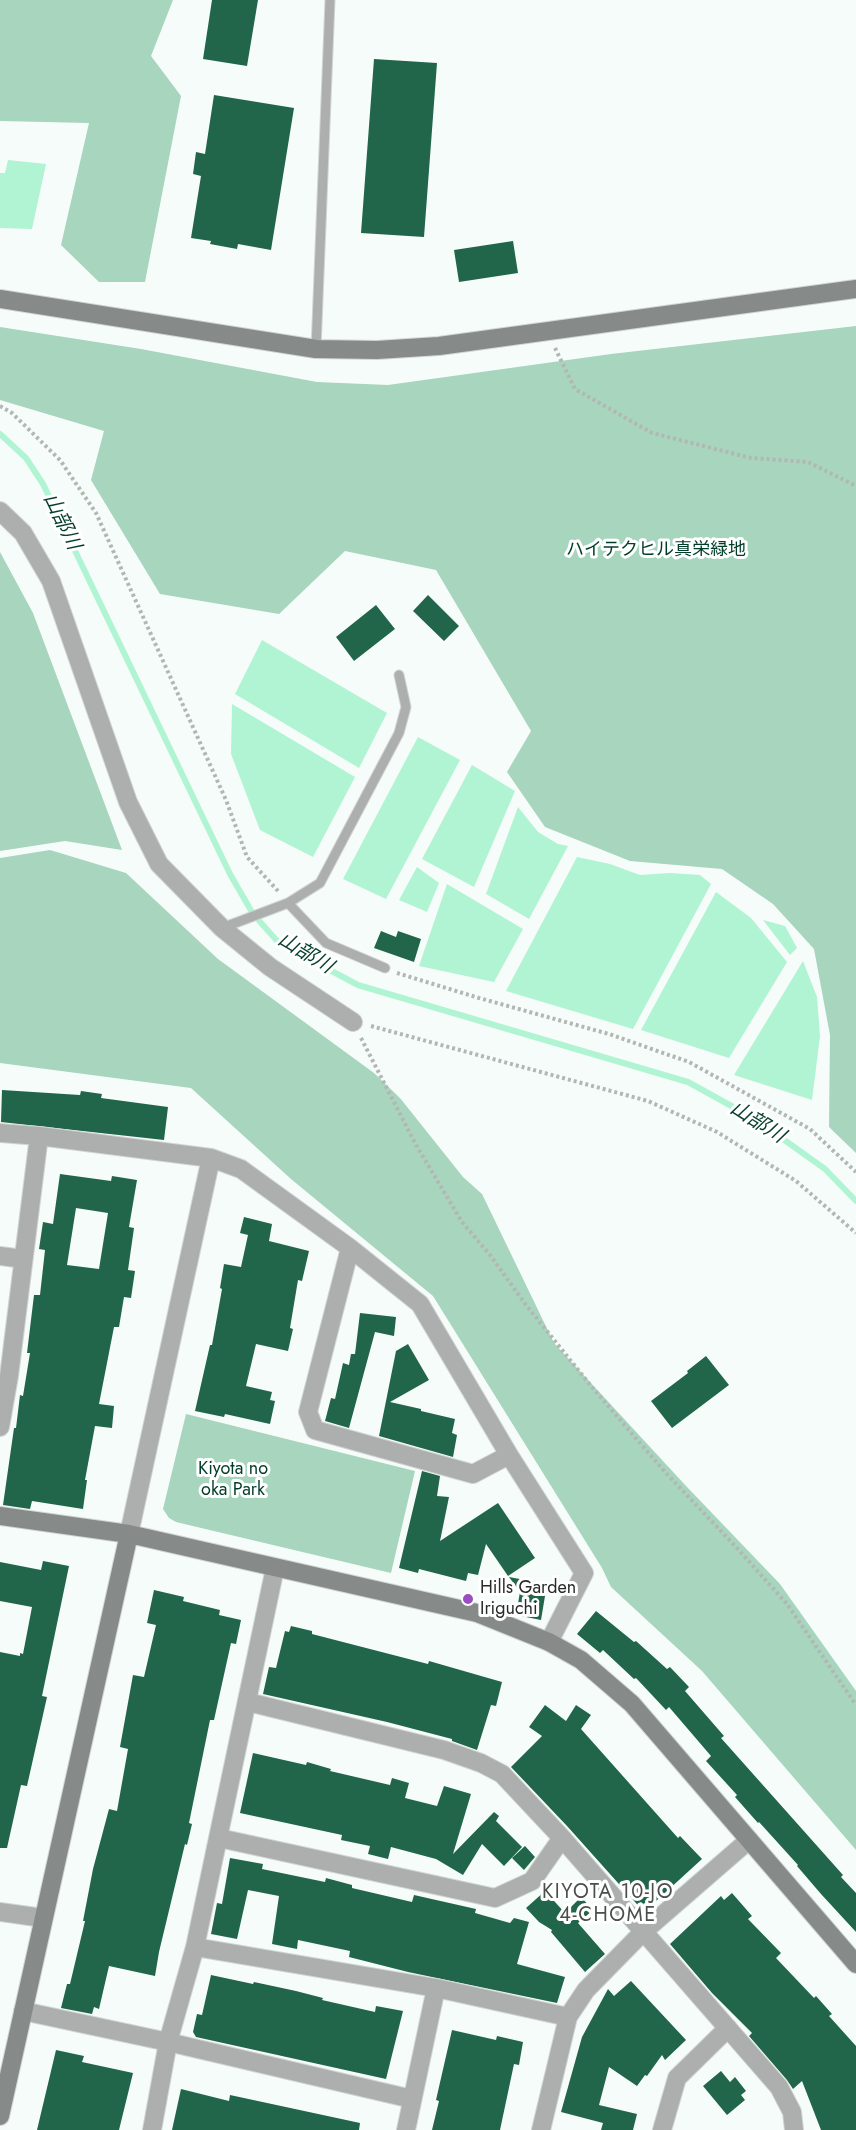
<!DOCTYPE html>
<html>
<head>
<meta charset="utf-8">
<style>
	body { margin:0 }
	canvas { display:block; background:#f6fcf9 }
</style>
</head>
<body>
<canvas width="856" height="2130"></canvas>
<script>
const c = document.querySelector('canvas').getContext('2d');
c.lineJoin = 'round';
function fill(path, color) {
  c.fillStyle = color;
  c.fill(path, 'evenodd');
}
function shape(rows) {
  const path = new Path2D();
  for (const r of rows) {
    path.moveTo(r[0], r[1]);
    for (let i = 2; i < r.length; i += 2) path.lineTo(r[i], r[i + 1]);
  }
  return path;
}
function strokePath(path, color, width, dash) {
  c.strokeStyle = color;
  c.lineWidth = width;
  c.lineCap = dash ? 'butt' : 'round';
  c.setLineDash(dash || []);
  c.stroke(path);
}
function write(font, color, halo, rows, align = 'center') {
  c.font = font + ' Jost,"Noto Sans JP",sans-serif';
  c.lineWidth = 6;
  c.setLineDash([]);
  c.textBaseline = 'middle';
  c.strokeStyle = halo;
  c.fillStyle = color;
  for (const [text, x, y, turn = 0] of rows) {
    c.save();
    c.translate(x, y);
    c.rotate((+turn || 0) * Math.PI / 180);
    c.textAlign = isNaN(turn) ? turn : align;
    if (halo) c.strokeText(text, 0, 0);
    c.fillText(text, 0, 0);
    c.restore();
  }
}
fill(shape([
	[0,0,173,0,151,56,181,96,145,282,99,282,61,245,89,123,0,121],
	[856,326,856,1153,829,1127,830,1035,814,949,773,904,722,869,630,861,545,827,507,772,531,731,436,570,345,551,279,614,160,594,91,480,104,431,0,400,0,327,141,349,317,382,388,385,611,354],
	[0,552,33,613,122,850,65,841,0,851],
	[50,850,126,873,218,959,374,1073,400,1098,463,1177,482,1194,554,1343,687,1487,780,1584,856,1691,856,1850,702,1671,611,1587,602,1568,433,1296,291,1179,191,1088,0,1063,0,858],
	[186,1414,415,1471,391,1573,176,1522,169,1518,163,1509]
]), '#a7d5be');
fill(shape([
	[8,160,46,164,32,229,0,228,0,173,5,173],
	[262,640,387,713,359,768,235,694],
	[232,704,355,777,313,857,260,830,231,754],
	[418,737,460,760,386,899,343,879],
	[472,765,515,791,474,887,422,859],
	[518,807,538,832,558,844,568,846,529,919,486,894],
	[577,857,610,864,640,875,670,873,700,875,711,884,633,1029,506,991],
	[417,867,439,883,427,912,399,900],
	[447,884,523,929,494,982,419,966],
	[716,892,751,918,787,962,729,1058,641,1030],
	[763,920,785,926,797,948,790,955],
	[803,961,817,997,820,1036,812,1100,734,1075]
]), '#b0f4d3');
strokePath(shape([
	[0,434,26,458,43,484,230,874,253,914,279,943,358,985,688,1082,755,1119,825,1169,856,1201]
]), '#b0f4d3', 6);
fill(shape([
	[212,0,258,0,247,66,203,59],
	[374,59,437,63,424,237,361,233],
	[214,95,294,108,271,250,238,244,237,249,210,244,211,241,191,238,201,176,193,174,196,152,205,154],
	[513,241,518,273,459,282,454,250],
	[428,595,459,626,444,641,413,611],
	[376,605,395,629,354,661,336,637],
	[381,931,396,937,398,931,421,939,414,962,374,948],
	[2,1090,80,1095,81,1091,102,1094,101,1098,168,1107,164,1140,1,1122],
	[60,1174,111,1181,112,1176,137,1180,129,1227,134,1228,128,1270,135,1271,131,1298,124,1297,119,1327,114,1327,99,1404,114,1406,112,1428,95,1426,85,1480,87,1480,83,1509,32,1501,30,1509,3,1505,14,1428,16,1428,20,1395,23,1396,30,1353,27,1353,34,1295,40,1295,45,1250,39,1249,43,1222,53,1224],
	[76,1208,108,1213,99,1269,67,1265],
	[244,1217,272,1224,269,1241,309,1251,302,1281,298,1280,290,1328,293,1329,288,1351,256,1344,246,1386,272,1392,270,1400,275,1401,270,1424,225,1414,224,1417,195,1411,210,1345,212,1345,222,1289,220,1288,224,1264,241,1267,248,1235,240,1233],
	[360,1313,396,1317,394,1336,375,1332,349,1428,325,1421,331,1398,335,1399,343,1363,349,1365,351,1354,355,1354],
	[408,1344,429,1380,390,1402,421,1409,421,1411,455,1419,452,1433,457,1435,453,1457,379,1436,396,1351],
	[706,1356,729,1385,672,1428,651,1401,688,1373,687,1371],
	[422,1471,440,1476,437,1496,449,1497,440,1541,498,1503,535,1558,508,1576,486,1544,478,1575,468,1573,466,1581,419,1569,418,1573,399,1568],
	[43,1561,69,1566,42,1696,47,1697,27,1786,21,1785,7,1848,0,1848,0,1652,20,1656,20,1653,23,1654,32,1607,0,1601,0,1562,41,1570],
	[509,1577,547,1584,541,1620,516,1615,520,1592],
	[154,1590,184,1597,183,1601,220,1610,219,1615,241,1620,236,1644,231,1643,214,1720,210,1720,189,1823,192,1824,187,1845,185,1844,159,1952,155,1976,109,1966,99,2009,94,2007,92,2014,61,2008,67,1984,70,1984,85,1921,83,1921,93,1869,109,1809,117,1811,128,1749,120,1747,133,1675,144,1677,156,1625,147,1623],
	[596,1611,634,1642,636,1641,667,1669,670,1667,689,1687,685,1691,724,1736,721,1738,843,1875,841,1877,856,1893,856,1932,821,1894,797,1866,798,1865,759,1822,758,1823,735,1797,737,1795,706,1761,711,1756,669,1707,666,1710,636,1678,634,1679,603,1650,600,1653,577,1634],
	[291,1626,312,1631,312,1634,428,1664,429,1661,502,1682,496,1706,491,1705,477,1750,452,1741,452,1739,387,1722,263,1694,269,1667,276,1668,285,1631,289,1632],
	[545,1705,566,1721,576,1705,591,1715,581,1729,678,1838,680,1836,702,1859,644,1912,567,1826,511,1767,542,1736,529,1727],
	[253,1753,306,1765,307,1762,331,1769,330,1771,390,1785,392,1778,409,1783,405,1798,437,1806,444,1786,471,1794,453,1854,494,1812,499,1816,496,1821,522,1847,504,1866,482,1844,463,1875,436,1859,391,1847,388,1859,368,1854,370,1846,341,1840,342,1835,240,1813],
	[525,1846,535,1857,524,1870,512,1858],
	[230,1858,263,1864,262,1869,325,1882,326,1878,352,1885,352,1888,412,1902,414,1895,476,1909,475,1913,510,1923,514,1918,529,1922,517,1964,565,1977,557,2003,408,1972,349,1957,350,1951,298,1940,297,1949,272,1944,279,1896,248,1890,237,1939,211,1934,217,1903,222,1904],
	[545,1891,565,1913,581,1897,593,1910,578,1923,605,1954,585,1972,551,1932,552,1930,539,1922,526,1908],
	[732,1893,752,1916,748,1919,781,1953,776,1958,814,1998,816,1996,832,2014,829,2016,856,2046,856,2130,821,2130,802,2081,793,2089,787,2080,749,2036,752,2033,712,1993,670,1944,721,1896,724,1900],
	[211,1975,253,1984,254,1982,296,1991,323,1998,322,2000,375,2012,376,2006,403,2011,386,2079,196,2037,193,2032,197,2014,202,2015],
	[631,1981,686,2040,665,2060,662,2055,647,2076,645,2075,637,2086,609,2067,599,2105,637,2114,633,2130,601,2130,603,2123,561,2112,582,2037,608,1989,614,1996],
	[452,2030,496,2040,497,2036,523,2042,519,2065,514,2064,500,2130,432,2130,439,2101,436,2100],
	[56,2050,84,2056,82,2062,133,2073,119,2130,37,2130],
	[721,2071,730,2082,735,2077,746,2091,741,2095,745,2100,727,2115,703,2086],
	[181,2089,229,2101,230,2095,360,2123,359,2130,172,2130]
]), '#21664b');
const lane = shape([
	[316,349,330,0],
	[288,903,326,943,385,968],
	[222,928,288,903,320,883,399,733,406,707,399,675]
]);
const street = shape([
	[0,511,23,533,51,581,128,802,159,864,222,928,270,967,353,1022],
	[0,1133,39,1136,211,1158,241,1169,350,1248,420,1304,509,1455,584,1573,549,1642],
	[350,1248,308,1412,315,1430,473,1474,509,1455],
	[0,1256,23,1259],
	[0,1427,9,1376,39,1136],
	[129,1534,211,1158],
	[248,1702,444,1750,481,1763,502,1774,562,1838,779,2087,792,2112,794,2130],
	[219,1838,495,1898,532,1881,562,1838],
	[0,1912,43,1918],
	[195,1947,436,1988,568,2017],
	[23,2011,168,2042,412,2099],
	[152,2130,168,2042,195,1947,275,1568],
	[406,2130,436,1988],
	[541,2130,568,2017,586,1990,643,1932,749,1840],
	[662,2130,677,2078,728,2028]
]);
const secondary = shape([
	[0,299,316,349,377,350,439,346,856,289],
	[0,1516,129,1534,477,1613,549,1642,581,1660,632,1704,856,1964],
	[0,2116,129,1534]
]);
strokePath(lane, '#d1d6d4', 11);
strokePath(street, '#d1d6d4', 20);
strokePath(secondary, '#d1d6d4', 20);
strokePath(shape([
	[555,348,575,389,652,433,751,458,808,462,856,486],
	[0,406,12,413,60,460,96,513,226,800,247,857,278,891],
	[397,973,479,998,609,1034,689,1062,810,1129,856,1172],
	[371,1026,648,1101,717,1132,796,1181,856,1233],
	[361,1038,416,1145,462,1222,490,1255,526,1305,591,1386,665,1472,736,1547,787,1604,856,1705]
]), '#b2b7b4', 4, [3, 3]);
strokePath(lane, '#acafad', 9);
strokePath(street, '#acafad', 18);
strokePath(secondary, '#868a88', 18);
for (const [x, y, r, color] of [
	[468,1599,6,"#9b4ebf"]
]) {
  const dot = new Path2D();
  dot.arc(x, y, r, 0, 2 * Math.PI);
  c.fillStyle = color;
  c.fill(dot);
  strokePath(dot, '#fff', 2);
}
write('18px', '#003c28', '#fff', [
	["ハイテクヒル真栄緑地",656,551],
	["Kiyota no",233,1470],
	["oka Park",233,1491]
]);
write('18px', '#282a29', '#fff', [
	["Hills Garden",480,1589],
	["Iriguchi",480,1610]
], 'left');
write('italic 20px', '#043f2b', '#fff', [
	["山部川",61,522,64],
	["山部川",305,954,31],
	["山部川",757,1123,32]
]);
c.letterSpacing = '1.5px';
write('20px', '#4a4f4c', '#fff', [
	["KIYOTA 10-JO",608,1893],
	["4-CHOME",608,1916]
]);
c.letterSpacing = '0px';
</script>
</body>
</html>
